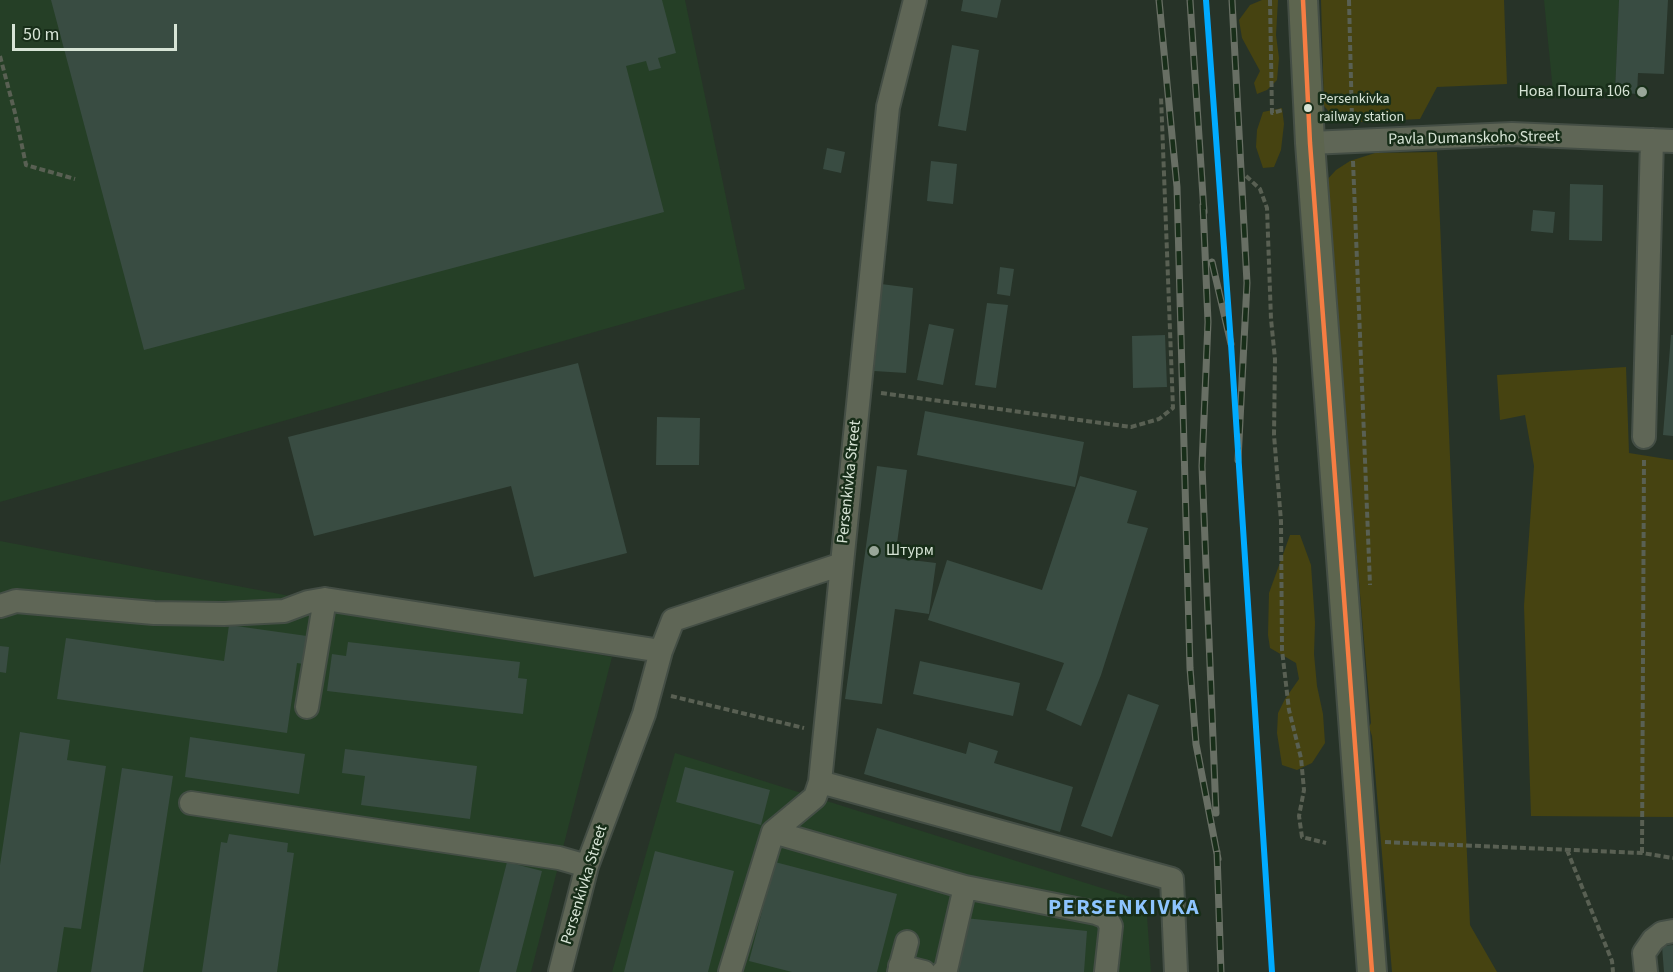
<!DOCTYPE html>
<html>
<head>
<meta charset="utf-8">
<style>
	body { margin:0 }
	#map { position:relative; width:1673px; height:972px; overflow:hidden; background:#273328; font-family:"Source Sans 3",sans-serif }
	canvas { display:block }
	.scale { position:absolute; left:12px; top:24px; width:165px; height:27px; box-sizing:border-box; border:3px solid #d7e4d6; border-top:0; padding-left:8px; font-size:18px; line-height:21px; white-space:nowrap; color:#d7e4d6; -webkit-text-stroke:4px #182e19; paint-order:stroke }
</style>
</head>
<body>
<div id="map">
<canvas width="1673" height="972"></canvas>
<div class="scale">50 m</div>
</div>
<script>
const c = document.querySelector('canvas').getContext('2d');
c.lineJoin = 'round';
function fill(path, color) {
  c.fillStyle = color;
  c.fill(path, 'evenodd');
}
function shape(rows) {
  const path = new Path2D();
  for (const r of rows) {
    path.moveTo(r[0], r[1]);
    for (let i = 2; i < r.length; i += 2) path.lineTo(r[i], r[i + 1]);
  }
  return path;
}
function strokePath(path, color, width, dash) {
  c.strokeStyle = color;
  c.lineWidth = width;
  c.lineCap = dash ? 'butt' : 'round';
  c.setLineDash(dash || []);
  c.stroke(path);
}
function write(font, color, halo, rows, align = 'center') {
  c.font = font + ' "Source Sans 3",sans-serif';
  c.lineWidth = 5;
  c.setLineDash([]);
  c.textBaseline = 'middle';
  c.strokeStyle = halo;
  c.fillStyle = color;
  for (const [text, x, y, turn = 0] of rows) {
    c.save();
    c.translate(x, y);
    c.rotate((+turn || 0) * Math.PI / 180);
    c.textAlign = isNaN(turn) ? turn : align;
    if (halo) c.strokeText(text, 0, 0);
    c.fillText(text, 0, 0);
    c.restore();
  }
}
fill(shape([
	[0,0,685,0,745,289,0,502],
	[1544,0,1619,0,1615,92,1553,92],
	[0,541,612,657,531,972,0,972],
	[675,753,1146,902,1151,972,612,972]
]), '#253f26');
fill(shape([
	[1262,0,1278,0,1276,35,1279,58,1277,80,1267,90,1257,94,1254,83,1260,71,1242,38,1239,20,1250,5],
	[1321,0,1504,0,1507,84,1437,87,1420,119,1359,122,1331,114,1324,106],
	[1282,108,1284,124,1281,150,1274,167,1263,168,1256,147,1257,130,1263,112],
	[1437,152,1470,925,1497,972,1392,972,1372,736,1369,727,1371,723,1325,182,1336,170,1350,161,1375,153],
	[1626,367,1629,453,1673,460,1673,817,1531,816,1524,606,1534,466,1525,415,1500,420,1497,375],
	[1290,535,1300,535,1311,565,1315,623,1314,654,1317,686,1323,714,1325,743,1312,763,1297,770,1282,765,1277,733,1278,713,1285,699,1299,679,1296,663,1270,648,1268,635,1269,593]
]), '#464311');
fill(shape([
	[51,0,662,0,676,53,658,58,661,68,649,71,646,61,626,66,664,212,144,350],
	[963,0,1001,0,997,18,961,11],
	[1619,0,1668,0,1664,74,1638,73,1637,94,1615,92],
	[952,45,979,50,966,131,938,126],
	[827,148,845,152,841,173,823,169],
	[931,161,957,164,953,204,927,201],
	[1570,184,1603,185,1602,241,1569,240],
	[1533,210,1555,212,1553,233,1531,231],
	[1000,267,1014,269,1010,296,997,294],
	[881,284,913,288,906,373,874,371],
	[987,303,1008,305,996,388,975,385],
	[929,324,954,329,943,385,917,380],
	[1165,335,1167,387,1133,388,1132,336],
	[1671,335,1673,335,1673,436,1663,435],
	[578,363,627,553,534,577,511,486,314,536,288,437],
	[925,411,1084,442,1075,487,917,455],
	[657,417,700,418,699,465,656,465],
	[877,466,907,470,895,558,936,563,929,614,895,609,882,704,845,699],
	[1080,476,1137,491,1127,523,1148,528,1101,675,1081,726,1046,710,1064,663,928,620,947,560,1042,590],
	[229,625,307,636,303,664,297,663,287,733,57,699,66,638,224,661],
	[348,642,520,662,518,678,527,679,523,714,327,691,332,654,346,656],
	[0,646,9,647,6,673,0,672],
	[920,661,1020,683,1013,716,913,694],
	[1128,694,1159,705,1112,837,1081,826],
	[877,728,966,754,969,742,998,751,994,763,1073,787,1060,832,864,774],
	[20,732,70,740,67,760,106,766,81,929,64,927,57,972,0,972,0,865],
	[190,737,305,754,299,794,185,777],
	[345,749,477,766,470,819,361,805,365,776,342,773],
	[685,767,770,790,761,825,676,802],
	[122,768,173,776,143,972,91,972],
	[229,834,288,843,287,852,294,853,277,972,202,972,221,842,227,843],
	[655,851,734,871,708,972,624,972],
	[507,862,542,871,516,972,479,972],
	[775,862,897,894,877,972,792,972,749,961],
	[965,918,1087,931,1084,972,959,972],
	[1673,945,1673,972,1664,972,1662,946]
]), '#394c42');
const minor = shape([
	[1310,143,1512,134,1673,141],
	[1644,437,1652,140],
	[0,606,16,601,154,613,224,614,284,611,308,602,325,599],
	[307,707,325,599,661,651],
	[820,782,1172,879,1176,972],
	[191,803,559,858,587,866],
	[773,832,965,887,1096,913,1106,917,1111,926,1106,972],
	[900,966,924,972],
	[560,972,587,866,644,714,661,651,673,620,842,564],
	[730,972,773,832,815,797,820,782,888,107,915,0],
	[899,972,907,942],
	[943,972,946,970,965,887],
	[1646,972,1644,953,1653,940,1662,933,1673,931]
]);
const major = shape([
	[1303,0,1310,143,1372,972]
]);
strokePath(minor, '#444e45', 26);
strokePath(major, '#444e45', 32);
strokePath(shape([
	[1270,0,1272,113,1283,110],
	[1349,0,1352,120],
	[0,56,15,113,26,165,75,179],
	[1353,161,1370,585],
	[1246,176,1260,189,1267,208,1271,319,1275,359,1274,435,1281,521,1282,650,1289,710,1301,758,1304,790,1299,816,1302,837,1326,843],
	[881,393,1131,427,1159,419,1173,408,1161,96],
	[671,696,804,728],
	[1385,842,1642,853,1673,858],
	[1567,850,1612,961,1613,972],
	[1642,853,1644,458]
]), '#596053', 4, [6, 3]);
strokePath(minor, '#5f6656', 22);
strokePath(major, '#5d654f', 28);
const rail = shape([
	[1159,0,1177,187,1190,668,1196,744,1218,859],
	[1190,0,1204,212],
	[1232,0,1247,283,1238,460],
	[1203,205,1208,322,1202,466,1216,813],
	[1212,262,1231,344],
	[1217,852,1221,972]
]);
strokePath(rail, '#686f64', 7);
strokePath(rail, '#182e19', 4.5, [14]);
strokePath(shape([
	[1303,0,1310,143,1372,972]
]), '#f77d43', 4.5);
strokePath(shape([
	[1206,0,1231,344,1272,972]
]), '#0af', 6);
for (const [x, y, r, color] of [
	[1642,92,6,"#99a699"],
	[1308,108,5,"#d7e4d6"],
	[874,551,6,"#99a699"]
]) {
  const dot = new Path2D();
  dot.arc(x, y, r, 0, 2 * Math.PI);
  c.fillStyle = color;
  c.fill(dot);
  strokePath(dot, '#182e19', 2);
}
write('14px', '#d7e4d6', '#182e19', [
	["Persenkivka",1319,100],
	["railway station",1319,118]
], 'left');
write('16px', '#d7e4d6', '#182e19', [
	["Нова Пошта 106",1630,92],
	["Штурм",886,551,"left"]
], 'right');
write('16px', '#d7e4d6', '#182e19', [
	["Pavla Dumanskoho Street",1474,139,-1],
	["Persenkivka Street",850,482,-84],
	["Persenkivka Street",585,885,-73]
]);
c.letterSpacing = '1.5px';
write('bold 22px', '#8dc4fe', '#182e19', [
	["PERSENKIVKA",1124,909]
]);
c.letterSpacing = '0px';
</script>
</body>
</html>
